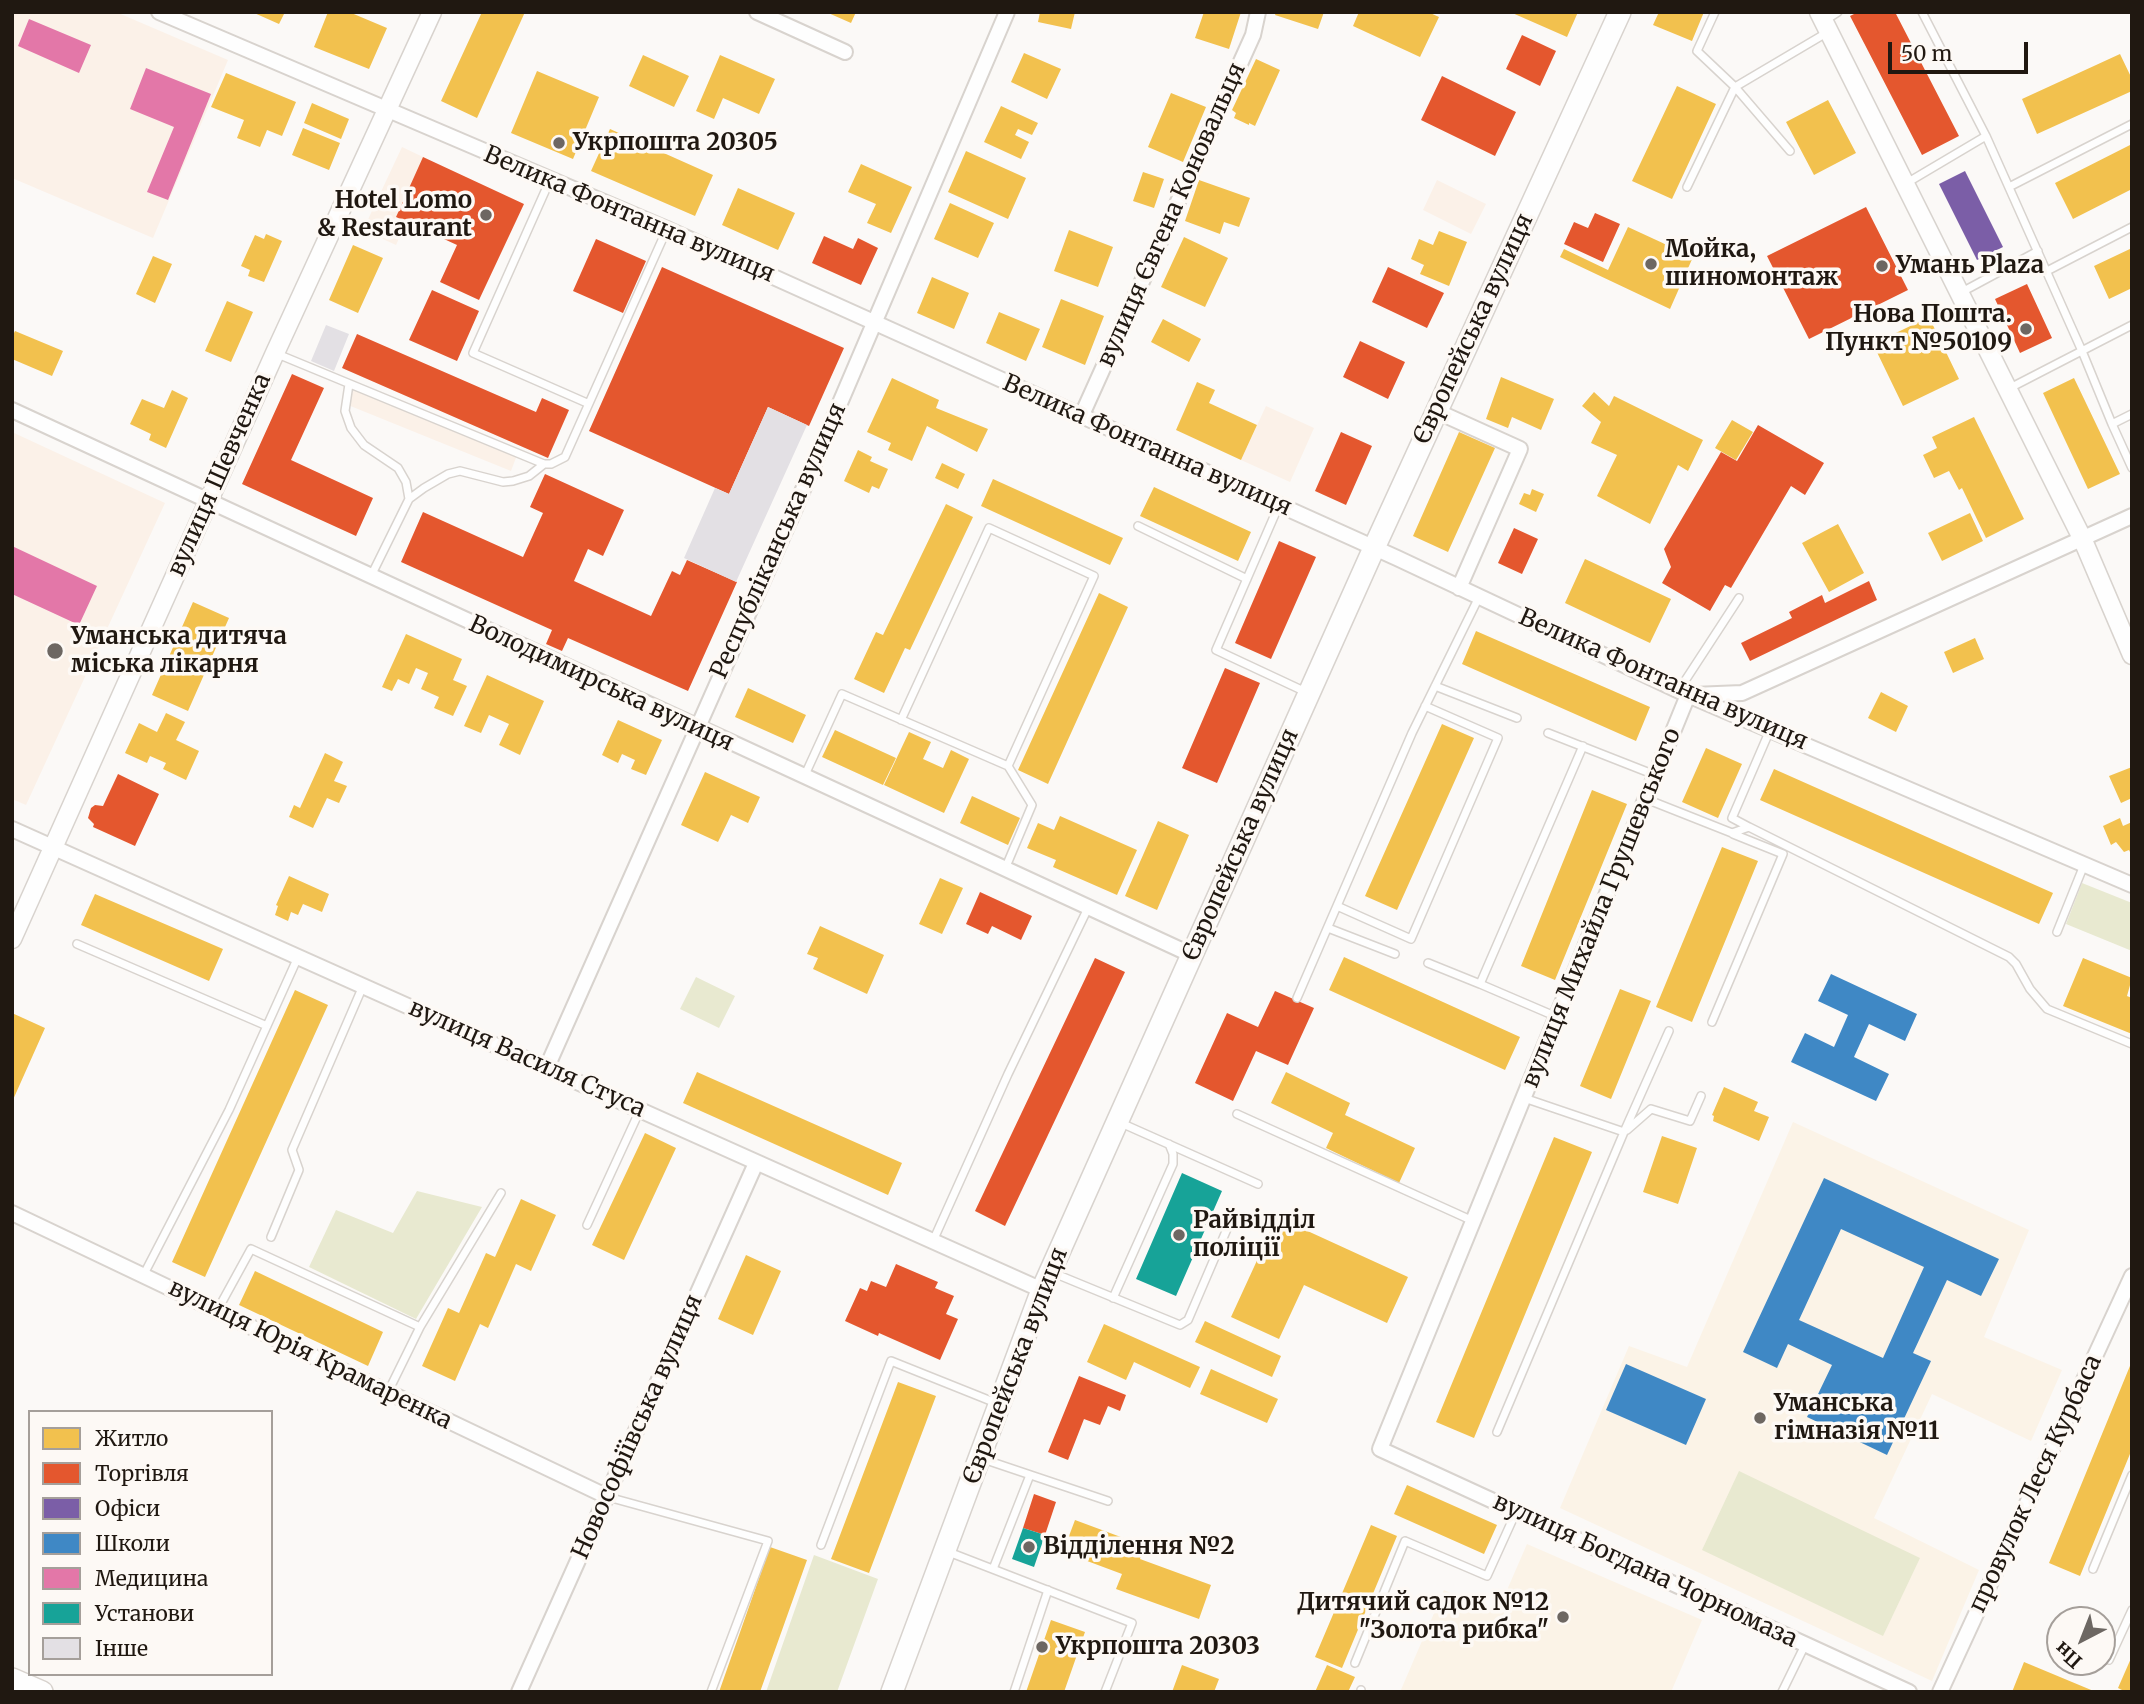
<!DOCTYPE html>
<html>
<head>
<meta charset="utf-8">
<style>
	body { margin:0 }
	#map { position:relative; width:2144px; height:1704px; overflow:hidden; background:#fbf9f7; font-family:Merriweather,serif }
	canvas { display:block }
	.frame { position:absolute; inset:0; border:14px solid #201811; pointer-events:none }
	.legend { position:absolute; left:28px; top:1410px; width:245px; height:266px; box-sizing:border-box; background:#fdf9f5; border:2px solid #a59f9a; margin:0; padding:9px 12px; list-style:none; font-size:21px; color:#201811 }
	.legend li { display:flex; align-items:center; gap:14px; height:35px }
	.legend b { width:35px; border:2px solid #a59f9a }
	.north { position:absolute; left:2046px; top:1606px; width:70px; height:70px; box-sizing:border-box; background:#fdf9f5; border:2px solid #a59f9a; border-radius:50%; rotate:222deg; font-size:19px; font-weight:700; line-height:28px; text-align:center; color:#201811 }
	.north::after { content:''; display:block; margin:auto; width:24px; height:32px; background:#6d6762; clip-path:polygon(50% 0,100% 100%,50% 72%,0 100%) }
	.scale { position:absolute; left:1888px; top:42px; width:140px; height:32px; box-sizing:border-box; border:4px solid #201811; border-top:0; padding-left:9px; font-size:21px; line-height:24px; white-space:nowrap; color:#201811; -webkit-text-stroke:5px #fdf9f5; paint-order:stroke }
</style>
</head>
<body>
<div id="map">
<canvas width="2144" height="1704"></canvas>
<div class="frame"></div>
<ul class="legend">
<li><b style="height:19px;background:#f2c14e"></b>Житло</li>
<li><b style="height:19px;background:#e4572e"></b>Торгівля</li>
<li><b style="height:19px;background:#7b5ea7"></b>Офіси</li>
<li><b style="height:19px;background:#3f88c5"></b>Школи</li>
<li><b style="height:19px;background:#e377a8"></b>Медицина</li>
<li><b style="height:19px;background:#17a398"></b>Установи</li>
<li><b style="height:19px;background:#e3e0e4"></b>Інше</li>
</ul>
<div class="north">Пн</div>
<div class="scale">50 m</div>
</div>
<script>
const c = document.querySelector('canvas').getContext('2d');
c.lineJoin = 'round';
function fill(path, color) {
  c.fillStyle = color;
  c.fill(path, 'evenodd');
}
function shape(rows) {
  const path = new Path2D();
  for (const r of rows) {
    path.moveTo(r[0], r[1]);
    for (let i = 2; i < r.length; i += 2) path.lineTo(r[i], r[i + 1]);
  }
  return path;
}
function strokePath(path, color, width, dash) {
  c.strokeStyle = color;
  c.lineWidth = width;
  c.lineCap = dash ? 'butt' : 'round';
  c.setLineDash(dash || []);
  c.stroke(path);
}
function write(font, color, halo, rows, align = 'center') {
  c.font = font + ' Merriweather,serif';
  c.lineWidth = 7;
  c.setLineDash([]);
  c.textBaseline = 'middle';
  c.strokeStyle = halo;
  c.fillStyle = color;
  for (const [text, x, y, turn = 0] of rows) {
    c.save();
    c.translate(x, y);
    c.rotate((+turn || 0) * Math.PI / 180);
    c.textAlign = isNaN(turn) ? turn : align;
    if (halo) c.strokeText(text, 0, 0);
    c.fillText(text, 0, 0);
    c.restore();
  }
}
fill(shape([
	[12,12,116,12,228,60,153,238,12,178],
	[402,147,423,157,394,221,404,227,396,245,363,230],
	[1437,180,1486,204,1471,234,1423,210],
	[354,389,517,455,511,471,348,405],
	[1266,406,1314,428,1290,482,1241,460],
	[12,432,165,503,26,805,12,799]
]), '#fbf1e8');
fill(shape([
	[1793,1122,2029,1230,1984,1337,2062,1370,2031,1441,1932,1394,1874,1518,1979,1570,1932,1681,1560,1508,1629,1346,1687,1367],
	[1527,1544,1702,1620,1671,1692,1400,1692,1444,1590,1497,1613]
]), '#fbf3e7');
fill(shape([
	[2082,883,2132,903,2132,951,2066,924],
	[696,977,735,996,719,1028,680,1009],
	[417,1191,482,1207,416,1319,309,1267,336,1210,393,1233],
	[1739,1471,1920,1558,1883,1636,1702,1550],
	[814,1555,878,1579,837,1692,766,1692]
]), '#e8e9d0');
fill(shape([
	[252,12,285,12,279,24],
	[328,12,349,12,387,28,369,69,314,47],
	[482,12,525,12,477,118,441,101],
	[826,12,856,12,851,23],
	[1040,12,1075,12,1071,29,1038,22],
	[1204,12,1241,12,1229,49,1195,38],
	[1276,12,1324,12,1318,29,1275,15],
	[1359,12,1428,12,1439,17,1420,57,1353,26],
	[1510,12,1578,12,1567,37],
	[1659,12,1704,12,1692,41,1653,25],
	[1024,53,1061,69,1047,99,1011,82],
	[2120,54,2132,79,2132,91,2037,134,2022,99],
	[643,55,689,76,674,107,629,86],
	[720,55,775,79,759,114,723,98,714,119,696,111],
	[1256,59,1280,70,1255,126,1249,123,1249,125,1234,118,1236,113,1232,110],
	[537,71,599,97,573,159,511,133],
	[226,73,296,102,282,136,267,130,260,147,237,138,244,120,211,107],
	[1677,86,1716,104,1672,199,1632,181],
	[1171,93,1206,107,1183,162,1148,147],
	[1828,100,1856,153,1814,175,1786,122],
	[312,103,349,119,341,139,304,123],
	[1001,106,1038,123,1032,135,1018,129,1015,135,1029,142,1021,159,984,142],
	[303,128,340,143,329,170,292,155],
	[610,129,713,175,695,216,591,171],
	[2132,144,2132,189,2073,219,2055,183],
	[966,151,1026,178,1008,219,948,192],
	[861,164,912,187,891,233,867,223,876,204,848,192],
	[1143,172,1164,179,1154,208,1133,201],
	[1199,180,1250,198,1239,227,1224,222,1220,234,1185,221],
	[738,188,795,213,778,250,722,225],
	[950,203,994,223,978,258,934,239],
	[1628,227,1693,257,1670,309,1560,257,1564,249,1608,270],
	[1069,230,1113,247,1098,287,1054,271],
	[1439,231,1467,242,1449,286,1420,274,1424,265,1411,259,1419,239,1433,245],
	[266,234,282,241,264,282,248,276,250,270,241,266,255,235,264,239],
	[1184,237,1228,258,1205,307,1161,287],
	[353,245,383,258,358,313,329,300],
	[2132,248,2132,288,2109,299,2094,266],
	[153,256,172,264,155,303,136,294],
	[932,277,969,293,954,329,917,313],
	[1061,299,1104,316,1085,365,1042,347],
	[227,301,253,312,231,362,205,351],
	[999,312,1040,329,1026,361,986,343],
	[1929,317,1959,379,1903,406,1873,344],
	[1163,319,1201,339,1189,362,1151,342],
	[15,331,63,351,52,376,12,359,12,337],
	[1501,377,1554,399,1541,430,1512,417,1508,428,1486,419],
	[892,378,939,400,936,408,988,429,977,452,927,426,912,461,888,450,891,443,867,432],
	[2074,378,2120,474,2088,489,2043,393],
	[1197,382,1215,390,1209,403,1257,425,1241,460,1176,430],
	[172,390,188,398,166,448,149,440,151,434,130,424,142,399,164,408],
	[1594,392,1609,406,1614,396,1703,440,1688,471,1678,465,1650,524,1597,496,1617,455,1591,443,1601,422,1582,406],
	[1974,417,2024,519,1986,538,1962,488,1959,490,1949,471,1934,478,1923,455,1937,448,1932,437],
	[1732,420,1753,432,1736,460,1715,448],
	[1459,432,1495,448,1448,552,1413,536],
	[858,450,872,457,870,461,888,469,879,489,872,486,869,493,844,481],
	[942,463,965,474,958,489,935,478],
	[993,479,1123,538,1110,565,981,506],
	[1154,487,1251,532,1238,561,1140,516],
	[1532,489,1544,494,1536,512,1519,504,1524,493,1530,495],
	[946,504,973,517,910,650,905,648,884,693,854,679,876,632,883,635],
	[1970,513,1983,541,1942,561,1928,533],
	[1838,524,1864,573,1829,592,1802,543],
	[1585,559,1671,599,1650,643,1565,603],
	[1099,593,1128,607,1048,784,1018,770],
	[193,602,229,618,188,711,152,695],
	[1476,631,1650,707,1636,741,1462,664],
	[406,634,462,659,453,680,467,686,453,716,434,708,439,697,421,689,428,673,416,668,409,684,398,679,392,691,382,687],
	[1975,638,1984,659,1953,673,1944,652],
	[487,675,544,701,520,755,499,745,509,724,489,715,481,733,464,726],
	[748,688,806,715,793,743,735,717],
	[1881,692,1908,706,1896,732,1868,718],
	[166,713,185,722,176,740,199,751,186,780,163,769,166,763,150,756,147,763,125,753,139,723,157,732],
	[618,720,662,740,646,775,631,769,635,760,622,754,618,763,602,755],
	[1442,724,1474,738,1397,910,1365,896],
	[835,730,896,758,883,785,822,757],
	[909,732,931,742,923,759,943,768,951,750,969,759,944,813,884,785],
	[1706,748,1742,764,1718,818,1682,802],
	[325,753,343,762,334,781,347,786,339,803,327,798,313,828,289,817,294,805,300,808],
	[2132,767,2132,798,2121,803,2109,776],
	[1774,769,2053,893,2039,924,1760,800],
	[705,772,760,797,748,823,731,815,718,842,681,825],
	[1592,790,1627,804,1555,980,1521,966],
	[972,796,1020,818,1008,845,960,823],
	[1060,816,1137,850,1117,895,1053,867,1056,860,1027,848,1038,823,1054,830],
	[2120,818,2123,826,2132,822,2132,856,2129,850,2124,852,2116,842,2111,845,2103,826],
	[1158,821,1189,835,1157,910,1125,896],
	[1722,847,1758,861,1692,1022,1656,1007],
	[289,876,329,894,322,912,303,904,298,915,291,912,288,921,275,915,278,906,276,905],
	[940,878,963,888,942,934,919,924],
	[95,894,223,949,209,981,81,925],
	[820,926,884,955,867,994,813,969,818,958,807,954],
	[1344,957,1520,1037,1505,1070,1329,990],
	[2083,958,2132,978,2127,996,2132,998,2132,1034,2063,1006],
	[1620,989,1651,1001,1611,1099,1580,1086],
	[295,990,328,1005,205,1277,172,1262],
	[12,1013,45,1028,12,1102],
	[697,1072,902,1163,888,1195,683,1103],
	[1286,1072,1350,1103,1345,1115,1415,1148,1399,1183,1326,1148,1333,1133,1271,1103],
	[1724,1087,1758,1102,1754,1111,1769,1117,1759,1141,1713,1121,1714,1116,1712,1115],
	[645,1133,676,1148,624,1260,592,1245],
	[1662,1136,1697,1148,1678,1204,1643,1192],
	[1554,1137,1592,1152,1474,1438,1436,1422],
	[521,1199,556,1215,531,1271,516,1264,488,1328,480,1324,455,1381,422,1366,448,1308,459,1313,486,1253,495,1257],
	[1277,1217,1408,1277,1387,1323,1304,1285,1279,1339,1231,1317],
	[746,1255,781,1271,753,1335,718,1319],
	[255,1271,383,1332,368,1366,239,1305],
	[1205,1321,1281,1356,1272,1377,1195,1342],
	[1104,1324,1200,1367,1190,1388,1134,1362,1126,1380,1087,1362],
	[2132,1361,2132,1449,2080,1576,2049,1563],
	[1211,1369,1278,1399,1267,1423,1200,1394],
	[898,1382,936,1396,869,1573,831,1559],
	[1407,1485,1497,1525,1484,1554,1394,1514],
	[1075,1520,1145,1546,1140,1559,1211,1585,1199,1619,1116,1589,1122,1574,1063,1552],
	[1371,1525,1397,1536,1342,1668,1315,1657],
	[770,1547,807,1560,760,1692,719,1692],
	[1051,1620,1085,1632,1064,1692,1026,1692],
	[2132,1656,2132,1692,2126,1692,2118,1688],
	[2024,1662,2096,1692,2012,1692],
	[1182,1665,1219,1679,1214,1692,1172,1692],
	[1327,1665,1355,1677,1348,1692,1315,1692]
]), '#f2c14e');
fill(shape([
	[1858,12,1895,12,1959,136,1922,155,1850,16],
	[1522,35,1556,51,1540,86,1506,69],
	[1442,76,1516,112,1495,156,1421,120],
	[423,157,524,204,479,300,440,282,457,245,396,217],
	[1866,207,1908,290,1809,339,1767,256],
	[1595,213,1620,224,1603,262,1564,244,1574,222,1588,228],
	[824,236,853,249,858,238,878,248,861,285,812,263],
	[596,239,646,261,623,313,573,291],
	[662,267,844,348,809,426,768,407,729,494,589,431],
	[1388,267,1444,293,1427,328,1372,302],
	[2027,284,2052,338,2020,353,1995,299],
	[432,290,479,311,457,361,409,340],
	[357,334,536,412,542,398,569,410,548,458,342,368],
	[1360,341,1405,362,1388,399,1343,377],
	[292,374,324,388,291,460,373,498,356,536,242,484],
	[1758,425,1824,463,1805,495,1791,486,1731,588,1725,585,1710,611,1662,583,1671,567,1664,549,1721,452,1737,461],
	[1341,432,1372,446,1346,505,1315,491],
	[545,474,624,510,603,556,588,549,574,581,651,616,672,571,680,575,687,560,737,582,688,691,568,638,562,651,546,644,552,630,401,562,423,512,523,557,543,513,530,507],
	[1514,528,1538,539,1522,574,1498,563],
	[1279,541,1316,557,1271,659,1235,643],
	[1869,581,1877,600,1750,661,1741,643,1792,618,1789,612,1822,595,1825,603],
	[1225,668,1260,683,1217,783,1182,768],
	[118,774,159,794,135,846,93,827,94,824,88,818,91,808,95,805,103,806],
	[980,892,1032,916,1021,940,992,926,988,934,966,924],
	[1095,958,1125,972,1005,1226,975,1211],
	[1275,991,1314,1008,1288,1065,1256,1051,1233,1101,1195,1083,1227,1013,1258,1027],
	[896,1264,938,1282,935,1288,954,1296,946,1314,958,1319,940,1360,879,1333,878,1336,845,1321,860,1288,867,1291,871,1281,886,1287],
	[1079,1376,1126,1395,1120,1411,1108,1406,1100,1425,1084,1419,1068,1460,1048,1452],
	[1034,1494,1056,1502,1045,1535,1023,1528]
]), '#e4572e');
fill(shape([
	[1965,171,2003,247,1977,260,1939,184]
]), '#7b5ea7');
fill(shape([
	[1831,974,1917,1014,1905,1041,1869,1024,1854,1057,1889,1074,1876,1101,1791,1062,1805,1033,1834,1047,1848,1015,1818,1001],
	[1824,1178,1999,1259,1981,1296,1947,1280,1913,1353,1931,1361,1887,1455,1807,1417,1832,1365,1788,1344,1777,1368,1743,1352],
	[1841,1229,1924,1267,1883,1358,1799,1320],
	[1626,1364,1706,1399,1686,1445,1606,1410]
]), '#3f88c5');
fill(shape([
	[29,19,91,45,79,73,18,46],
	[146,68,211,94,168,200,147,192,174,127,130,109],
	[12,546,97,586,79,625,12,594]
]), '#e377a8');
fill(shape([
	[1182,1173,1222,1191,1176,1296,1136,1279],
	[1023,1528,1045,1535,1034,1567,1012,1559]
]), '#17a398');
fill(shape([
	[326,325,349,334,334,371,311,361],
	[768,407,807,425,736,582,684,558,715,488,729,494]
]), '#e3e0e4');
const service = shape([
	[1715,12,1697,51,1735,87,1790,151],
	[1922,12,1986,136,2082,351,2112,424,2132,414],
	[1824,21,1838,12],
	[550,180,473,353,587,403],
	[1905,184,1986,136],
	[1687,187,1735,87,1828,32],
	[2009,187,2132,124],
	[2047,271,2132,227],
	[1960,293,2038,251],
	[275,353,544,464,551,464,565,457,667,229],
	[349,384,345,411,351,428,364,445,398,468,406,482,409,499],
	[2008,389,2132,325],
	[2112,424,2132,468],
	[1279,505,1216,650,1308,693],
	[1138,526,1247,579],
	[371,576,409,499,424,488,448,474,460,471,503,482,513,481,529,476,544,464],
	[1435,686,1517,718],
	[1679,690,1739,598],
	[901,720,989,528,1094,576,1008,766],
	[1548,733,1655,775],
	[804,777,842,694,1008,766,1032,805,1005,869],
	[1646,799,1732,833,1749,827,2009,957,2016,964,2030,989,2047,1009,2132,1044],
	[1749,827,1732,818,1770,730],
	[1337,906,1411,939,1498,738,1425,706],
	[1328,928,1395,954],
	[2057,932,2084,865],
	[77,944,267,1026],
	[1428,963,1480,984],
	[1297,998,1412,733,1479,597],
	[1557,1017,1480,984,1583,746],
	[1712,1022,1783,854,1733,834],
	[1237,1114,1473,1221],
	[1121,1123,1258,1184],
	[1627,1130,1651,1109,1690,1121,1701,1096],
	[1624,1132,1669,1031],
	[587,1225,640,1110],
	[271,1237,299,1170,292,1150,363,986],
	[933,1241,1008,1074,1088,908],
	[1051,1272,1180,1325,1188,1320,1230,1222],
	[143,1276,229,1110,298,957],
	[1113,1298,1173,1164,1173,1154,1169,1144],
	[217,1311,251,1249,420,1327],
	[388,1392,420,1327,501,1193],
	[1497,1432,1624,1132,1524,1098],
	[980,1458,1108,1501],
	[608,1497,768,1541,711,1692],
	[821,1545,891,1361,996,1403],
	[946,1551,1132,1623,1105,1692],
	[993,1569,1030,1475],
	[2093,1569,2132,1475],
	[2109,1660,2132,1610],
	[1355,1663,1405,1541,1487,1576,1516,1512],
	[1014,1692,1048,1590],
	[1361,1692,1361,1690],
	[1782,1692,1805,1645]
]);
const minor = shape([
	[159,12,667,229,1397,558,1688,695,2132,885],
	[757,12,845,52],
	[12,410,1192,955],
	[1436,411,1520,449,1459,588],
	[1081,417,1253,35,1258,12],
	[1688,695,1380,1449,1909,1692],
	[1693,695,1742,693,2132,516],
	[12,829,1042,1290],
	[547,1067,793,513,1007,12],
	[12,1213,608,1497],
	[519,1692,756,1163],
	[1940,1692,2132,1276]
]);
const tertiary = shape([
	[1819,12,2082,538,2132,655],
	[12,939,275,353,432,12]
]);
const secondary = shape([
	[12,1679,42,1692],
	[892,1692,1042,1290,1374,548,1620,12]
]);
strokePath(service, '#d8d3ce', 10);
strokePath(minor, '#d8d3ce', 18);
strokePath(tertiary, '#d8d3ce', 21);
strokePath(secondary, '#d8d3ce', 24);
strokePath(service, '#fefefe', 7);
strokePath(minor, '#fefefe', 14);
strokePath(tertiary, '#fefefe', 18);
strokePath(secondary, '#fefefe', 21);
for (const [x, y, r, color] of [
	[559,143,7,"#6d6762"],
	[486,215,7,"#6d6762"],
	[1651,264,7,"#6d6762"],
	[1882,266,7,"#6d6762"],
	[2026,329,7,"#6d6762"],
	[55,651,9,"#6d6762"],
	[1179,1235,7,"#6d6762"],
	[1760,1418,7,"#6d6762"],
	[1029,1547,7,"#6d6762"],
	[1563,1617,7,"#6d6762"],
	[1042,1647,7,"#6d6762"]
]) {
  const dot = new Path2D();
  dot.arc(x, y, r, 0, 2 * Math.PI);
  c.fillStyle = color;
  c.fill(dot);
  strokePath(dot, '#fdf9f5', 2.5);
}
write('bold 24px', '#201811', '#fdf9f5', [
	["Укрпошта 20305",573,143],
	["Hotel Lomo",472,201,"right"],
	["& Restaurant",472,229,"right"],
	["Мойка,",1665,250],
	["шиномонтаж",1665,278],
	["Умань Plaza",1896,266],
	["Нова Пошта.",2012,315,"right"],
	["Пункт №50109",2012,343,"right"],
	["Уманська дитяча",71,637],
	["міська лікарня",71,665],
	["Райвідділ",1193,1221],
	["поліції",1193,1249],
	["Уманська",1774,1404],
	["гімназія №11",1774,1432],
	["Відділення №2",1043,1547],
	["Дитячий садок №12",1549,1603,"right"],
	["\"Золота рибка\"",1549,1631,"right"],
	["Укрпошта 20303",1056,1647]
], 'left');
write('24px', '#201811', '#fdf9f5', [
	["Велика Фонтанна вулиця",629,215,23],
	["вулиця Євгена Коновальця",1172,215,-66],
	["Європейська вулиця",1474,329,-65],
	["Велика Фонтанна вулиця",1147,446,24],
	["вулиця Шевченка",220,475,-66],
	["Республіканська вулиця",779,541,-66],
	["Велика Фонтанна вулиця",1663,680,24],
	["Володимирська вулиця",601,684,25],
	["Європейська вулиця",1241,845,-66],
	["вулиця Михайла Грушевського",1602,908,-68],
	["вулиця Василя Стуса",527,1059,24],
	["вулиця Юрія Крамаренка",310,1355,26],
	["Європейська вулиця",1016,1366,-69],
	["Новософіївська вулиця",638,1427,-66],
	["провулок Леся Курбаса",2036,1484,-65],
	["вулиця Богдана Чорномаза",1645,1571,25]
]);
</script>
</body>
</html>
